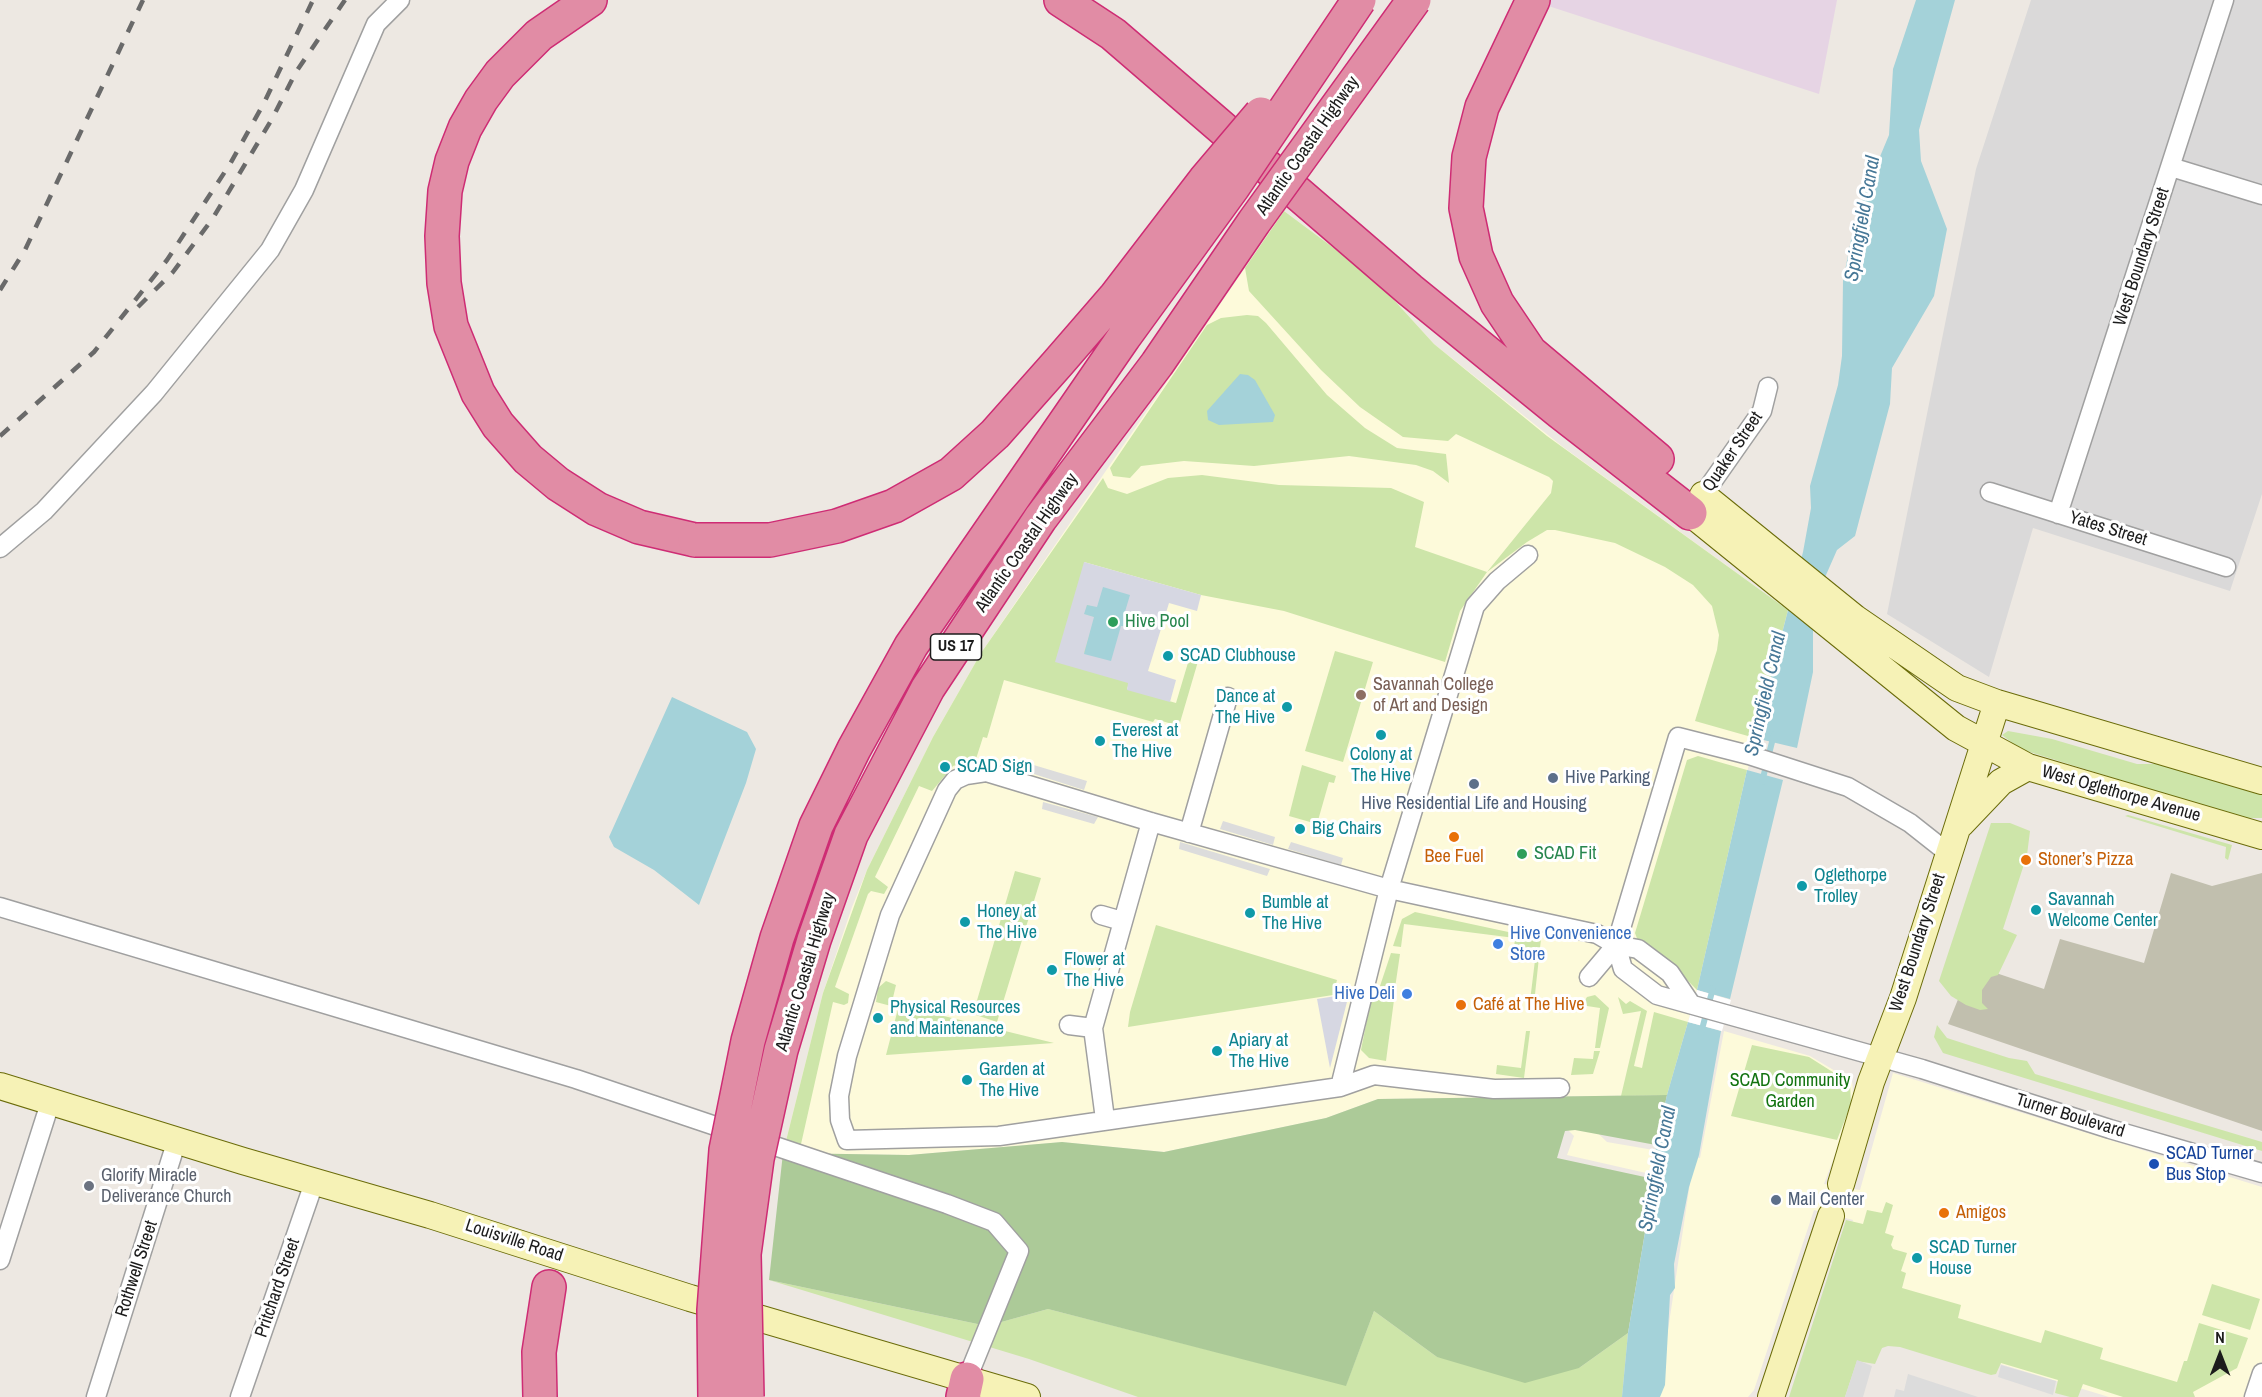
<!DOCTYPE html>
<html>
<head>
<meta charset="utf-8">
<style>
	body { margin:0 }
	#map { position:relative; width:2262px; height:1397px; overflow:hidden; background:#ede8e2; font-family:"Archivo Narrow",sans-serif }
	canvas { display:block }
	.north { position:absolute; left:2190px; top:1325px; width:60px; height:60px; -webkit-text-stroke:4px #fff; paint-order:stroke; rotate:0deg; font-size:16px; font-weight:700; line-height:24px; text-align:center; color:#1c1c1c }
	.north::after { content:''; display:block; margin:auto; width:21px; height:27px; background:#1c1c1c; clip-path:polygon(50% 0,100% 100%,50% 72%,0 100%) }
</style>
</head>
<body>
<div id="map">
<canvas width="2262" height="1397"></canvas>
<div class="north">N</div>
</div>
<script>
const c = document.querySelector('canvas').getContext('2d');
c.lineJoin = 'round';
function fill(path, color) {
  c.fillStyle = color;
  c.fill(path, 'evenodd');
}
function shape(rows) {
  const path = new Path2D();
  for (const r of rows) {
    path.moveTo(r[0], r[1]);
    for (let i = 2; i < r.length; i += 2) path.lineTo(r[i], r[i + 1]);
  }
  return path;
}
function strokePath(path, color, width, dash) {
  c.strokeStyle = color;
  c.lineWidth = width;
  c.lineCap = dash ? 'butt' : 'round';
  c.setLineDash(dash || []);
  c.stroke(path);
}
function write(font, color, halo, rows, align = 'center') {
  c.font = font + ' "Archivo Narrow",sans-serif';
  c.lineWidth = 6;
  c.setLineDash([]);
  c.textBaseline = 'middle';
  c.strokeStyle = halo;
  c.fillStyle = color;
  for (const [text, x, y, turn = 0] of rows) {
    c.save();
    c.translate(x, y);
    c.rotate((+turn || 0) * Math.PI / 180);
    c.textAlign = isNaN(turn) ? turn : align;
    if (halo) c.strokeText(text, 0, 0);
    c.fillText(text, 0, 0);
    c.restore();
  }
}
fill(shape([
	[2031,0,2262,0,2262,494,2230,591,2033,528,1989,677,1887,614,1976,169]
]), '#dad9d9');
fill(shape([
	[1530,0,1837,0,1819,94]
]), '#e6d4e4');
fill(shape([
	[1284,211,1374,278,1434,344,1563,447,1788,610,1755,738,1697,990,1667,1095,1378,1099,1326,1118,1164,1152,1062,1142,909,1155,783,1153,823,993,852,907,867,870,933,737,981,653],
	[1724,1031,1810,1056,1852,1081,1854,1104,1824,1184,1860,1190,1893,1073,2262,1187,2262,1397,2109,1397,1826,1311,1853,1220,1814,1210,1754,1390,1748,1397,1658,1397,1690,1183,1567,1155,1574,1136,1539,1101,1562,1099,1607,1142,1700,1158]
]), '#fdfada');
fill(shape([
	[2171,873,2212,886,2262,873,2262,1131,1948,1024,1972,965,2044,989,2060,939,2144,963]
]), '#c1bfae');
fill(shape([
	[1284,211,1374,278,1434,344,1547,436,1788,610,1755,738,1695,721,1717,650,1719,635,1712,606,1693,585,1665,567,1615,543,1555,530,1547,530,1527,542,1487,572,1460,611,1445,662,1284,611,1201,595,1084,562,1129,683,1127,689,1176,703,1190,656,1199,658,1179,726,1155,719,1153,722,1004,680,987,738,983,737,976,759,953,766,932,791,919,786,875,877,888,887,884,894,871,891,868,894,835,987,849,994,848,1003,844,1005,833,1002,799,1153,783,1153,823,993,867,870,933,737,981,653,1103,478,1108,488,1127,494,1168,478,1202,475,1279,485,1391,488,1424,502,1415,547,1487,572,1551,493,1553,481,1549,477,1456,434,1448,441,1403,437,1360,407,1321,370,1249,291,1245,268],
	[1247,315,1258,316,1266,323,1327,395,1365,428,1397,448,1446,454,1449,483,1433,471,1416,465,1349,456,1254,466,1184,461,1141,466,1130,478,1113,476,1110,468,1207,325,1221,318],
	[1335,651,1373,662,1343,762,1305,751],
	[2008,731,2052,739,2137,764,2175,764,2262,790,2262,818,2243,818,2020,749,2002,735],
	[1698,756,1747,770,1697,990,1675,968,1638,941,1635,933,1687,760],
	[1302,765,1336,776,1334,783,1329,782,1317,824,1289,816],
	[2128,815,2232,845,2228,860,2225,858,2226,847,2125,816],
	[1991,823,2010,823,2030,831,2027,855,2003,929,2017,935,1998,975,1991,977,1982,990,1982,1003,1988,1009,1980,1010,1966,1005,1951,996,1939,981],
	[1015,871,1041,878,997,1022,973,1014],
	[1415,912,1541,939,1535,994,1530,1001,1536,952,1514,949,1515,938,1404,924,1401,947,1393,946,1402,919],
	[1156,925,1337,980,1333,995,1128,1027,1130,1012],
	[1391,953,1400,954,1395,988,1380,986],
	[886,981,896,985,891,1006,876,1002,878,988],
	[1595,995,1609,1008,1600,1048,1595,1048,1600,1008,1587,1006,1584,1002,1587,997],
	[1618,997,1626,1004,1630,1001,1647,1011,1634,1066,1642,1068,1654,1012,1688,1022,1667,1095,1621,1096,1641,1011,1623,1014],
	[1371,999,1394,1000,1386,1061,1369,1058,1361,1050],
	[899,1005,1054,1043,886,1055],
	[1937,1025,1947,1038,2009,1058,2027,1061,2035,1074,2262,1142,2262,1151,1943,1053,1934,1037],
	[1526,1031,1530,1031,1524,1078,1496,1074,1497,1065,1521,1068],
	[1752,1045,1809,1057,1850,1083,1851,1104,1837,1140,1731,1116],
	[1594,1051,1600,1051,1593,1074,1571,1075,1574,1058,1593,1059],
	[1886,1202,1893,1205,1885,1233,1894,1236,1891,1245,1893,1249,1907,1253,1901,1271,1906,1273,1902,1288,1961,1305,1958,1318,2041,1343,2045,1330,2103,1348,2100,1359,2177,1382,2184,1361,2187,1361,2199,1323,2248,1338,2237,1368,2193,1392,2195,1397,2123,1397,2083,1384,2078,1397,2070,1397,2055,1393,2058,1380,2001,1363,1996,1374,1991,1375,1900,1347,1888,1346,1882,1348,1875,1364,1857,1361,1845,1397,1789,1397,1846,1220,1863,1224,1867,1210,1882,1213],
	[769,1280,987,1326,1048,1309,1346,1385,1374,1311,1437,1357,1579,1368,1628,1333,1622,1397,1138,1397,1029,1359],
	[2212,1284,2260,1299,2250,1330,2202,1315]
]), '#cde5a9');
fill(shape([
	[1667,1095,1656,1145,1575,1130,1565,1131,1557,1158,1654,1179,1628,1333,1579,1368,1525,1383,1437,1357,1374,1311,1346,1386,1048,1309,987,1326,769,1280,783,1153,909,1155,1062,1142,1164,1152,1326,1118,1378,1099]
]), '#acca98');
fill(shape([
	[1017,760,1087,781,1084,790,1015,768],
	[1043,802,1098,817,1094,824,1042,809],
	[1223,821,1275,837,1273,845,1220,829],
	[1180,842,1270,869,1267,876,1179,849],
	[1291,842,1343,858,1341,865,1288,849],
	[1857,1360,1872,1366,1863,1397,1845,1397],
	[2001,1365,2056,1381,2053,1395,1998,1377],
	[1908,1374,1978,1397,1894,1397,1896,1389,1904,1391]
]), '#dcdcdc');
fill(shape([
	[1084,562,1201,595,1197,611,1169,603,1148,671,1176,680,1170,702,1127,690,1128,683,1055,662],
	[1087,605,1134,619,1132,628,1121,626,1084,653,1095,617,1085,614],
	[1349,994,1330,1068,1317,999]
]), '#d6d7e2');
fill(shape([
	[1916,0,1955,0,1919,130,1921,161,1947,229,1934,296,1892,368,1890,404,1855,536,1837,550,1826,575,1813,630,1813,672,1797,748,1755,738,1803,552,1811,508,1810,486,1838,385,1842,356,1843,281,1856,214,1889,135,1893,69],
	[1240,374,1248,375,1255,380,1275,415,1273,422,1219,425,1208,420,1207,411],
	[1103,587,1130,595,1124,615,1134,618,1131,628,1121,626,1111,661,1084,654,1094,617,1084,614,1087,605,1097,607],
	[672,697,747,732,756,749,746,783,699,905,654,870,614,847,609,837],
	[1747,770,1783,780,1730,999,1697,990],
	[1688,1022,1721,1031,1699,1155,1689,1187,1674,1264,1675,1288,1670,1295,1665,1385,1660,1397,1622,1397,1628,1333,1654,1179,1656,1145,1667,1095]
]), '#a4d2d9');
fill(shape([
	[1697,990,1731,1000,1722,1031,1688,1022]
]), '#fff');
strokePath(shape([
	[1762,782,1774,734],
	[1701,1033,1713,988]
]), '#a4d2d9', 6);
const street = shape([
	[2171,167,2262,195],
	[1990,492,2226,567],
	[1696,505,1762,411,1768,387],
	[2058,514,2224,0],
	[0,548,44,511,154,393,270,250,304,190,376,24,400,0],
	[1528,555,1497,581,1475,606,1389,889,1340,1087,999,1136,847,1140,840,1120,839,1096,847,1056,890,915,947,790,955,780,966,775,986,772,1151,822,1389,889,1597,934,1616,945,1638,949,1670,973,1691,1004],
	[1189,833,1228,697],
	[0,907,576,1079,947,1204,994,1222,1019,1251,967,1379],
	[1101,915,1122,921],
	[1616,945,1623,969,1657,995,1922,1069,2110,1129,2262,1173],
	[1589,977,1616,945,1678,737,1749,755,1848,787,1910,823,1948,853],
	[1069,1025,1093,1028],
	[1340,1087,1374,1075,1494,1089,1560,1088],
	[1105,1119,1093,1028,1151,822],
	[0,1260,51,1100],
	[96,1397,177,1140],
	[240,1397,315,1180],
	[2254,1397,2262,1373]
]);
const secondary = shape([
	[1703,495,1855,618,1957,688,1997,703,2262,781],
	[1690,513,1956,728,2028,767,2262,836],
	[1961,824,2001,782,2028,767],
	[0,1086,243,1161,430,1215,690,1298,1027,1397],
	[1841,1184,1871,1082,1903,998,1997,703],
	[1771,1397,1831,1216]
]);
const highway = shape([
	[590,0,539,35,500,74,481,100,465,128,452,161,445,191,442,236,444,283,451,326,478,393,498,425,528,459,558,484,597,509,639,527,695,540],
	[1061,0,1113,34,1410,290,1560,412,1690,513],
	[1533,0,1482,107,1469,157,1466,208,1476,256,1497,303,1530,352,1657,459],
	[540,1397,539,1352,549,1287],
	[963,1397,967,1379]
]);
strokePath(street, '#a0a0a0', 21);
strokePath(secondary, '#6b6c0a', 28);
strokePath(highway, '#ce2c74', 36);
strokePath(street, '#fff', 18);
strokePath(secondary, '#f6f2b6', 26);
strokePath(highway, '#e18ca5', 33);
strokePath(shape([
	[0,290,25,250,143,0],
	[138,307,173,272,213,218,272,119,296,72,345,0],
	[0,436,94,352,167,260,230,164,264,103,313,0]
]), '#6a6a6a', 4.5, [12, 12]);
const highwayBridge = shape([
	[695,540,770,540,837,526,894,506,951,474,995,434,1058,363,1116,296,1205,180,1261,114],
	[715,1397,714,1310,726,1150,748,1041,777,938,816,826,854,749,911,646,1124,337,1233,187,1359,0],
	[747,1397,744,1254,757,1159,781,1050,814,940,851,835,928,688,1040,519,1157,364,1254,222,1414,0]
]);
strokePath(highwayBridge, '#ce2c74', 36, []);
strokePath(highwayBridge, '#e18ca5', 33);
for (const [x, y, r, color] of [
	[1113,622,6,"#2e9e5b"],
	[1168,656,6,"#0f9aa8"],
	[1361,695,6,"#8d6e63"],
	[1287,707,6,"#0f9aa8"],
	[1381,735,6,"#0f9aa8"],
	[1100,741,6,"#0f9aa8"],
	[945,767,6,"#0f9aa8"],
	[1553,778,6,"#5c6f8a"],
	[1474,784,6,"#5c6f8a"],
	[1300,829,6,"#0f9aa8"],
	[1454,837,6,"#e8710a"],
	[1522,854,6,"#2e9e5b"],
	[2026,860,6,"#e8710a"],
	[1802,886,6,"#0f9aa8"],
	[2036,910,6,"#0f9aa8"],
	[1250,913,6,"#0f9aa8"],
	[965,922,6,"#0f9aa8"],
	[1498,944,6,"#3f7fe0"],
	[1052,970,6,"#0f9aa8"],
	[1407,994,6,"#3f7fe0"],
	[1461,1005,6,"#e8710a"],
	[878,1018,6,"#0f9aa8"],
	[1217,1051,6,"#0f9aa8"],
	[967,1080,6,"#0f9aa8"],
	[2154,1164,6,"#1a4fb4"],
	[89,1186,6,"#6b7280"],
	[1776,1200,6,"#5c6f8a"],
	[1944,1213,6,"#e8710a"],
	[1917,1258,6,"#0f9aa8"]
]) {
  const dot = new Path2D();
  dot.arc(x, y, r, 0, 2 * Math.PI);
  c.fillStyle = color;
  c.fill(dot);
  strokePath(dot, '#fff', 2);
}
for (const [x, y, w] of [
	[956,647,51]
]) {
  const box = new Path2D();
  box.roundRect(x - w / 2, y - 13, w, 26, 4.5);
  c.fillStyle = '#fff';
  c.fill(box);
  strokePath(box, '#1c1c1c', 1.5);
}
write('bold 16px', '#1c1c1c', null, [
	["US 17",956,647]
]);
write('18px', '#1c1c1c', '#fff', [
	["Atlantic Coastal Highway",1308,146,-55],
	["West Boundary Street",2142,257,-72],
	["Quaker Street",1733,452,-56],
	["Yates Street",2108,529,17],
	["Atlantic Coastal Highway",1027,543,-55],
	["West Oglethorpe Avenue",2121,794,16],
	["West Boundary Street",1918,943,-72],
	["Atlantic Coastal Highway",806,972,-73],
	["Turner Boulevard",2070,1116,17],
	["Louisville Road",514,1241,18],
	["Rothwell Street",137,1269,-72],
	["Pritchard Street",278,1288,-71]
]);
write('18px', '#27864d', '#fff', [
	["Hive Pool",1125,622],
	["SCAD Fit",1534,854]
], 'left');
write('18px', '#0d838f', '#fff', [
	["SCAD Clubhouse",1180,656],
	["Dance at",1275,697,"right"],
	["The Hive",1275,718,"right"],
	["Everest at",1112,731],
	["The Hive",1112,752],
	["Colony at",1381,755,"center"],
	["The Hive",1381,776,"center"],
	["SCAD Sign",957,767],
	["Big Chairs",1312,829],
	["Oglethorpe",1814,876],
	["Trolley",1814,897],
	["Savannah",2048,900],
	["Welcome Center",2048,921],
	["Bumble at",1262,903],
	["The Hive",1262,924],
	["Honey at",977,912],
	["The Hive",977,933],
	["Flower at",1064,960],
	["The Hive",1064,981],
	["Physical Resources",890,1008],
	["and Maintenance",890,1029],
	["Apiary at",1229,1041],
	["The Hive",1229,1062],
	["Garden at",979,1070],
	["The Hive",979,1091],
	["SCAD Turner",1929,1248],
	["House",1929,1269]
], 'left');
write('18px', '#785e54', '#fff', [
	["Savannah College",1373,685],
	["of Art and Design",1373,706]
], 'left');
write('18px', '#4e5e75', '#fff', [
	["Hive Parking",1565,778],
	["Hive Residential Life and Housing",1474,804,"center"],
	["Mail Center",1788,1200]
], 'left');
write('18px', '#c56008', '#fff', [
	["Bee Fuel",1454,857,"center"],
	["Stoner’s Pizza",2038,860],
	["Café at The Hive",1473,1005],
	["Amigos",1956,1213]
], 'left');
write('18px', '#366cbe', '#fff', [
	["Hive Convenience",1510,934],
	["Store",1510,955],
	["Hive Deli",1395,994,"right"]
], 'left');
write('18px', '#127310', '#fff', [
	["SCAD Community",1790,1081],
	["Garden",1790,1102]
]);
write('18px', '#164399', '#fff', [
	["SCAD Turner",2166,1154],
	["Bus Stop",2166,1175]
], 'left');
write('18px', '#5b616d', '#fff', [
	["Glorify Miracle",101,1176],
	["Deliverance Church",101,1197]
], 'left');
write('italic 20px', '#477897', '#fff', [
	["Springfield Canal",1863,219,-80],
	["Springfield Canal",1766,694,-77],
	["Springfield Canal",1658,1169,-79]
]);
</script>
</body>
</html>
